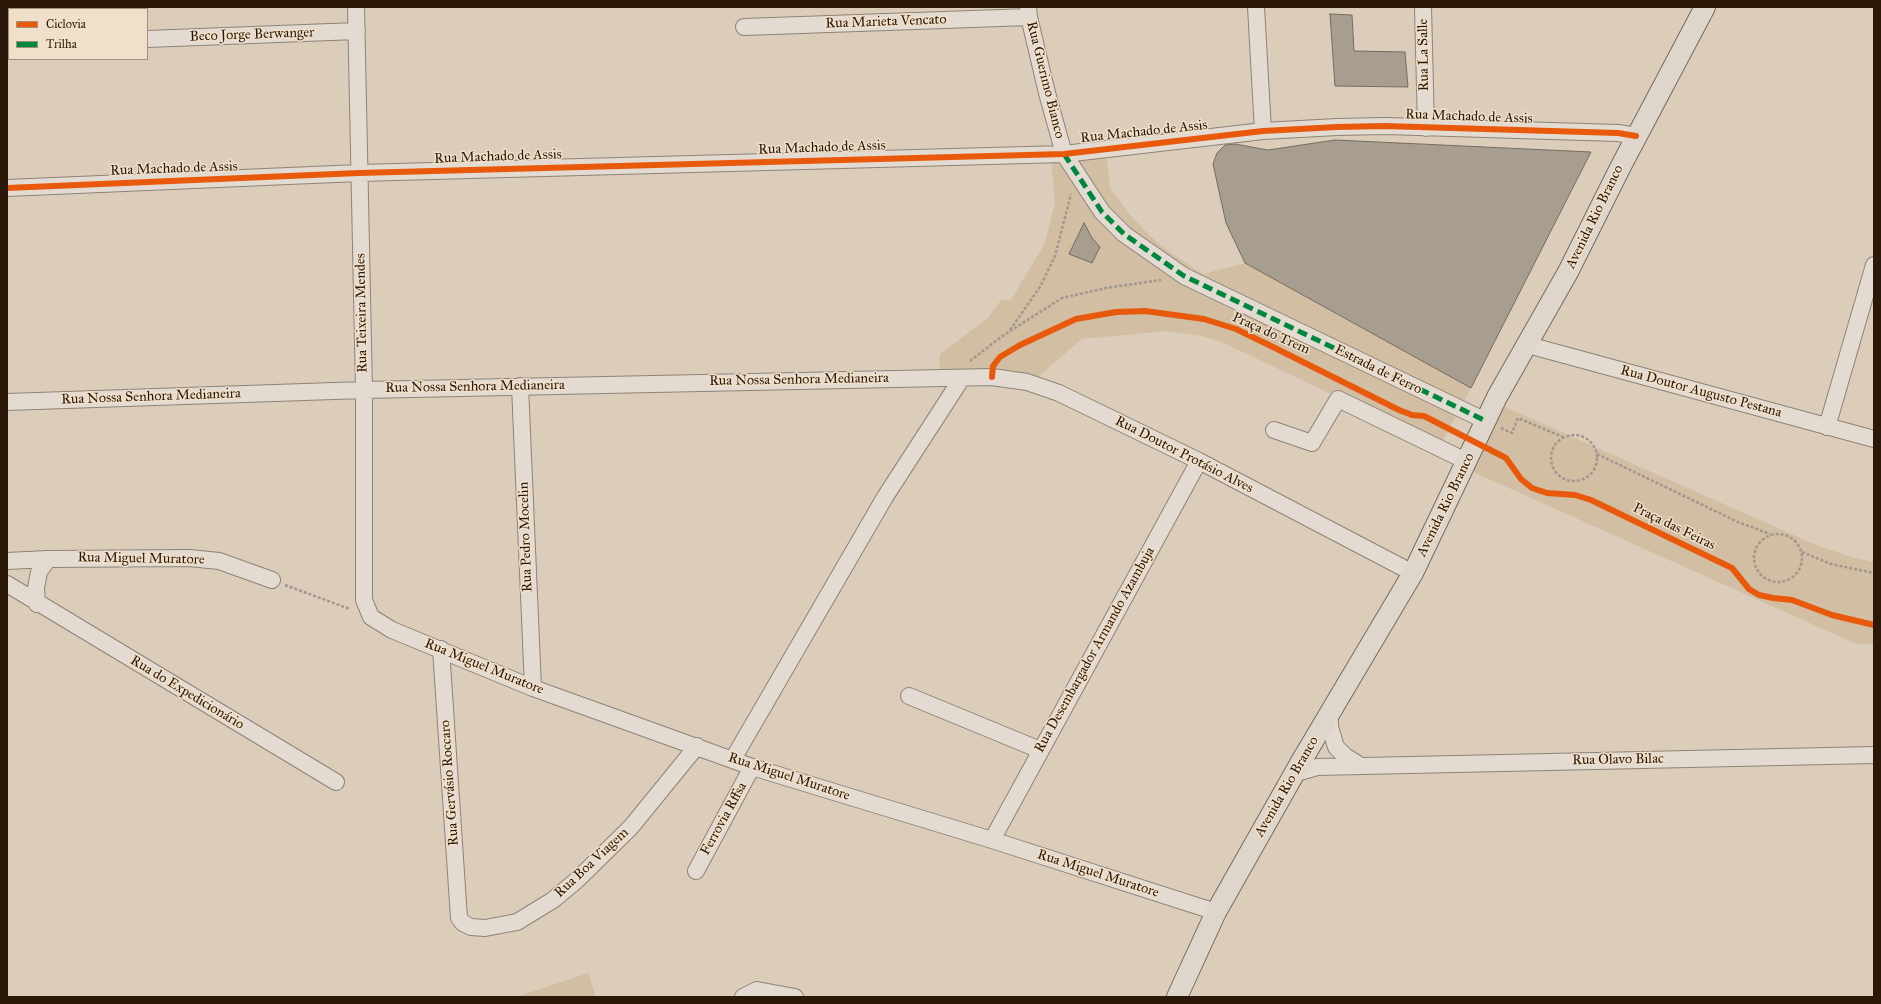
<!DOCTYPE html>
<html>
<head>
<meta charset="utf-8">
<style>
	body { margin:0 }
	#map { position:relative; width:1881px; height:1004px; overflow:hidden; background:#dbcdba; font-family:"IM FELL Great Primer",serif }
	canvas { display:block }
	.frame { position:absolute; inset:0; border:8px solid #2c1809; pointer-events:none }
	.legend { position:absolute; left:8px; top:8px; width:140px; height:52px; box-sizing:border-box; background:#f1e0c9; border:1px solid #a2907c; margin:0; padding:5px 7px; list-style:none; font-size:12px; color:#2c1809 }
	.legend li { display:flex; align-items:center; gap:8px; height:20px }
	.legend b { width:20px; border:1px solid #a2907c }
</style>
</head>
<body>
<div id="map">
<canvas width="1881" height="1004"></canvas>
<div class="frame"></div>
<ul class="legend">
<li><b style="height:5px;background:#e8590c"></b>Ciclovia</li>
<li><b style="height:5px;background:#00873e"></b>Trilha</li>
</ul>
</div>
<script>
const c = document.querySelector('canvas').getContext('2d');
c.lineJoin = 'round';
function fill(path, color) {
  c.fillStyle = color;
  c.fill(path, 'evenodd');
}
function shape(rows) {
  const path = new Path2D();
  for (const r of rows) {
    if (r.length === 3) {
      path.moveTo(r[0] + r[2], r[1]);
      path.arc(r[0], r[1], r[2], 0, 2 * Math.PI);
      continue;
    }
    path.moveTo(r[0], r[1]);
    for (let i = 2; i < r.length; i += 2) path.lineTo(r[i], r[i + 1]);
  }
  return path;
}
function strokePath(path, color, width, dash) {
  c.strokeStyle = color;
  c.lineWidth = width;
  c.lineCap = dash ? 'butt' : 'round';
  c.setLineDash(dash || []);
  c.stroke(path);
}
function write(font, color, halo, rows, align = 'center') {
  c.font = font + ' "IM FELL Great Primer",serif';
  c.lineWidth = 3;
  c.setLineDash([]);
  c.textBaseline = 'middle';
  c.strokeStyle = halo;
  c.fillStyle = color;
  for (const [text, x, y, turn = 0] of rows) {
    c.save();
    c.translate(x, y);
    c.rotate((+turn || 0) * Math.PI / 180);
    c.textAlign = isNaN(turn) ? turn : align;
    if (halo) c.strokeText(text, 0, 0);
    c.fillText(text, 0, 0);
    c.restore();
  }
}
fill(shape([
	[1106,151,1110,188,1131,216,1151,237,1171,253,1195,269,1203,274,1245,263,1471,388,1440,446,1226,344,1202,336,1167,331,1082,339,1034,380,939,376,940,354,988,318,1001,300,1011,300,1045,243,1055,203,1051,158],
	[1503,406,1816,545,1855,558,1874,562,1874,645,1854,643,1471,471],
	[588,973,596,997,516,997]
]), '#d1bea3');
const building = shape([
	[1330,14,1352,15,1354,51,1405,52,1408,87,1335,86,1330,14],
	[1335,140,1591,152,1471,388,1245,263,1226,223,1213,164,1217,153,1225,145,1235,144,1268,150,1335,140],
	[1084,223,1092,238,1100,247,1092,263,1069,254,1084,223]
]);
fill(building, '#a89e90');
strokePath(building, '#756b5f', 1);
const minor = shape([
	[356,7,364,390,364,600,371,617,392,630,533,688,752,767,992,840,1216,912],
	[1028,7,1029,17,1047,93,1064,154,1102,212,1124,234,1184,276,1486,421],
	[1256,7,1263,131],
	[1423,7,1426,128],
	[744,27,1029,17],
	[147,39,357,31],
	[7,40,9,40],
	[7,188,359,173,1064,154,1263,131,1337,127,1385,126,1618,133,1636,136],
	[1528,345,1874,439],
	[520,386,533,688],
	[7,402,364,390,992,377,1027,382,1059,393,1199,461,1413,573],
	[1827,427,1874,265],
	[1274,430,1312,443,1338,399,1466,461],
	[7,561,48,559,189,558,219,561,272,580],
	[7,584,336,782],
	[37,604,36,588,39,572,48,559],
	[441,649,459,918,463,923,471,927,485,928,517,922,553,900,577,880,631,827,697,746],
	[909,696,1040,750],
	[1330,711,1330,727,1336,747,1345,756,1361,766],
	[733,759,885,497,962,378],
	[1293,774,1317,767,1874,755],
	[992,840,1199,461],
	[696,871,752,767],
	[743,997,757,990,795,997]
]);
const major = shape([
	[1177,997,1216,912,1302,760,1413,573,1497,397,1568,272,1621,166,1705,7]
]);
strokePath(minor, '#8d8376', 18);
strokePath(major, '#756b5f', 22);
strokePath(shape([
	[1010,330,1040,287,1055,256,1071,194],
	[970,361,1001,337,1062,298,1106,288,1161,280],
	[1501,428,1512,433,1518,418,1563,437],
	[1574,458,23],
	[1597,454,1738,522,1770,534],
	[1778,558,24],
	[1802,552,1831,564,1874,573],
	[285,585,350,609]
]), '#a09890', 2.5, [3, 2]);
strokePath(minor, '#e3dbd2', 16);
strokePath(major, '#ded6ca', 20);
strokePath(shape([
	[1064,154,1102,212,1124,234,1184,276,1486,421]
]), '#00873e', 5, [10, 5]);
strokePath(shape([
	[7,188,359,173,1064,154,1263,131,1337,127,1385,126,1618,133,1636,136],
	[992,377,993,366,1000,357,1020,345,1076,319,1116,312,1145,311,1204,319,1236,329,1273,347,1399,410,1412,415,1424,416,1506,458,1521,479,1532,488,1547,493,1575,495,1591,500,1732,568,1749,589,1759,595,1773,598,1792,600,1832,615,1874,625]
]), '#e8590c', 6);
write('14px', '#2c1809', '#f1e0c9', [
	["Rua Marieta Vencato",886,22,-2],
	["Beco Jorge Berwanger",252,35,-2],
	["Rua La Salle",1424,55,-91],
	["Rua Guerimo Bianco",1045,80,76],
	["Rua Machado de Assis",1469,117,2],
	["Rua Machado de Assis",1144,132,-6],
	["Rua Machado de Assis",822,148,-2],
	["Rua Machado de Assis",498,157,-2],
	["Rua Machado de Assis",174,169,-2],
	["Avenida Rio Branco",1595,217,-64],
	["Rua Teixeira Mendes",362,313,-91],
	["Praça do Trem",1271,334,24],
	["Estrada de Ferro",1378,370,26],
	["Rua Nossa Senhora Medianeira",799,380,-1],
	["Rua Nossa Senhora Medianeira",475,387,-1],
	["Rua Doutor Augusto Pestana",1701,392,15],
	["Rua Nossa Senhora Medianeira",151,397,-2],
	["Rua Doutor Protásio Alves",1184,455,27],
	["Avenida Rio Branco",1446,505,-64],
	["Praça das Feiras",1674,527,26],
	["Rua Pedro Mocelin",526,537,-92],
	["Rua Miguel Muratore",141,559,1],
	["Rua Desembargador Armando Azambuja",1095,650,-61],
	["Rua Miguel Muratore",484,667,22],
	["Rua do Expedicionário",187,693,31],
	["Rua Olavo Bilac",1618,760,-1],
	["Rua Miguel Muratore",789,777,18],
	["Rua Gervásio Roccaro",450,783,-94],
	["Avenida Rio Branco",1287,787,-60],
	["Ferrovia Rffsa",724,819,-61],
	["Rua Boa Viagem",592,863,-43],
	["Rua Miguel Muratore",1098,874,18]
]);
</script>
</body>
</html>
